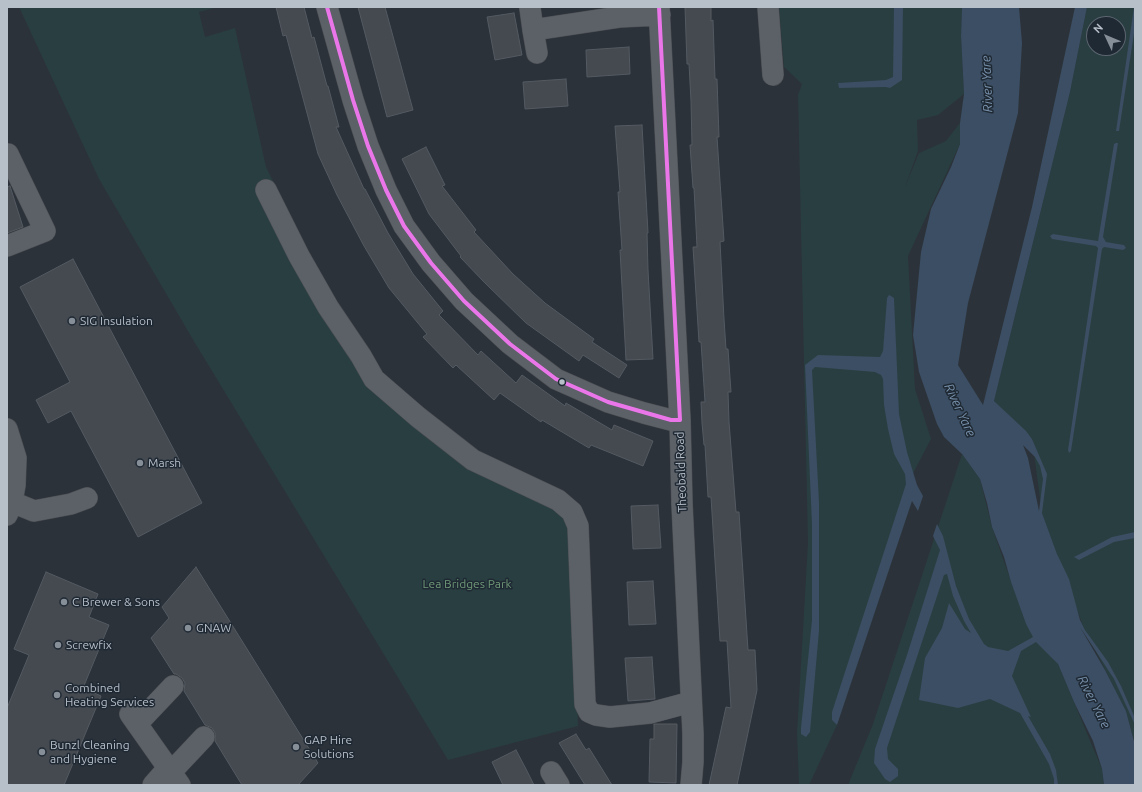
<!DOCTYPE html>
<html>
<head>
<meta charset="utf-8">
<style>
	body { margin:0 }
	#map { position:relative; width:1142px; height:792px; overflow:hidden; background:#2c3239; font-family:Ubuntu,sans-serif }
	canvas { display:block }
	.frame { position:absolute; inset:0; border:8px solid #b7bfc9; pointer-events:none }
	.north { position:absolute; left:1086px; top:16px; width:40px; height:40px; box-sizing:border-box; background:#1f2934; border:1px solid #5c6570; border-radius:50%; rotate:314deg; font-size:11px; font-weight:700; line-height:16px; text-align:center; color:#b7bfc9 }
	.north::after { content:''; display:block; margin:auto; width:14px; height:18px; background:#868e97; clip-path:polygon(50% 0,100% 100%,50% 72%,0 100%) }
</style>
</head>
<body>
<div id="map">
<canvas width="1142" height="792"></canvas>
<div class="frame"></div>
<div class="north">N</div>
</div>
<script>
const c = document.querySelector('canvas').getContext('2d');
c.lineJoin = 'round';
function fill(path, color) {
  c.fillStyle = color;
  c.fill(path, 'evenodd');
}
function shape(rows) {
  const path = new Path2D();
  for (const r of rows) {
    path.moveTo(r[0], r[1]);
    for (let i = 2; i < r.length; i += 2) path.lineTo(r[i], r[i + 1]);
  }
  return path;
}
function strokePath(path, color, width, dash) {
  c.strokeStyle = color;
  c.lineWidth = width;
  c.lineCap = dash ? 'butt' : 'round';
  c.setLineDash(dash || []);
  c.stroke(path);
}
function write(font, color, halo, rows, align = 'center') {
  c.font = font + ' Ubuntu,sans-serif';
  c.lineWidth = 3;
  c.setLineDash([]);
  c.textBaseline = 'middle';
  c.strokeStyle = halo;
  c.fillStyle = color;
  for (const [text, x, y, turn = 0] of rows) {
    c.save();
    c.translate(x, y);
    c.rotate((+turn || 0) * Math.PI / 180);
    c.textAlign = isNaN(turn) ? turn : align;
    if (halo) c.strokeText(text, 0, 0);
    c.fillText(text, 0, 0);
    c.restore();
  }
}
fill(shape([
	[19,7,218,7,199,12,205,37,235,28,266,167,277,189,267,194,379,388,563,512,572,530,578,726,448,760,195,343,99,179],
	[779,7,962,7,961,36,964,94,938,115,917,120,918,151,905,187,919,153,946,141,960,123,960,144,908,256,915,389,931,439,909,481,832,720,837,725,809,785,799,785,797,733,808,543,798,95,802,84,784,67],
	[1087,7,1135,7,1135,745,1126,711,1083,626,1042,513,1032,439,994,401,1070,92],
	[1094,24,1118,24,1118,48,1094,48],
	[962,454,980,479,992,527,1026,624,1058,664,1102,769,1104,785,848,785,873,724]
]), '#293e40');
fill(shape([
	[894,7,903,7,902,80,890,88,886,87,839,88,838,83,886,80,893,77],
	[962,7,1019,7,1022,43,1018,113,968,303,958,365,983,405,1032,207,1075,7,1087,7,1070,92,994,401,1026,431,1032,439,1047,474,1042,513,1057,554,1069,579,1080,620,1085,630,1108,662,1121,686,1135,718,1135,725,1114,679,1080,627,1105,670,1126,711,1135,745,1135,785,1104,785,1102,769,1093,741,1074,702,1058,664,1036,642,1021,651,1012,676,1031,717,1028,716,1050,754,1056,770,1058,785,1054,785,1054,779,1049,764,1020,713,990,699,958,708,919,700,925,658,942,628,949,603,965,629,971,633,964,621,953,596,947,574,944,575,887,748,888,759,898,769,898,776,890,782,885,779,874,763,875,749,907,655,940,550,933,536,937,524,943,536,956,586,969,619,984,644,988,647,1008,651,1033,637,1026,624,1011,582,1004,557,992,527,987,503,980,479,962,454,944,437,937,424,919,372,913,335,921,252,931,209,951,167,960,144,960,123,964,94,961,36],
	[1023,445,1035,457,1040,466,1043,479,1039,511,1028,458],
	[1134,7,1135,7,1135,27,1119,131,1116,131],
	[1116,143,1118,143,1103,237,1106,242,1124,245,1126,248,1123,250,1104,247,1102,249,1071,451,1069,453,1068,450,1098,248,1096,246,1052,239,1050,236,1053,234,1098,241,1114,144],
	[889,295,891,296,894,298,899,414,907,452,917,485,923,496,918,511,912,501,837,725,832,720,832,712,906,484,905,474,894,454,888,429,884,405,883,379,881,375,875,372,815,367,812,370,819,502,819,631,810,732,806,737,801,734,801,728,812,620,812,525,805,365,818,355,880,357,883,351,887,298],
	[1135,532,1135,538,1114,542,1079,560,1074,557,1112,537]
]), '#3b4e63');
const building = shape([
	[276,7,304,7,312,38,314,37,327,86,328,86,339,127,336,127,364,189,365,189,388,233,413,274,443,311,439,315,478,355,481,351,516,383,522,375,565,406,566,403,612,430,614,425,653,441,643,466,591,445,589,448,542,420,541,422,500,393,494,400,456,365,453,368,423,337,427,334,389,288,364,246,337,195,318,154,286,35,283,36,276,7],
	[358,7,385,7,413,110,387,117,358,7],
	[685,7,711,7,711,21,713,20,715,79,717,79,719,137,717,137,724,241,720,242,724,319,726,349,728,349,731,392,728,392,729,422,736,512,739,512,748,650,755,650,757,690,737,785,709,785,726,707,731,708,727,641,720,641,711,497,708,497,705,445,704,445,702,423,701,402,705,402,701,342,699,342,693,247,697,247,694,188,693,188,690,145,692,145,691,101,689,64,687,64,685,7],
	[514,13,522,55,495,60,487,17,514,13],
	[629,47,630,74,587,77,586,50,629,47],
	[566,79,568,106,525,109,523,82,566,79],
	[642,125,648,233,647,233,648,270,653,359,626,360,620,250,622,250,618,192,620,192,615,126,642,125],
	[426,147,445,185,442,186,476,230,474,232,513,274,545,303,594,339,592,342,627,365,619,378,583,355,579,361,526,323,485,283,460,257,461,256,429,214,402,159,426,147],
	[10,186,23,227,7,233,7,187,10,186],
	[73,259,202,503,138,537,71,411,48,423,36,400,70,382,20,287,73,259],
	[658,505,661,548,633,549,631,506,658,505],
	[196,567,318,763,298,785,242,785,215,741,215,733,212,728,205,725,184,691,185,683,182,678,176,674,174,674,151,638,169,618,162,607,196,567],
	[46,572,98,594,89,617,109,625,83,688,101,696,64,785,7,785,7,708,29,655,14,649,46,572],
	[653,581,656,624,629,625,627,582,653,581],
	[652,657,655,699,628,701,625,658,652,657],
	[654,724,677,724,676,783,649,782,650,739,654,739,654,724],
	[576,734,586,750,589,748,612,785,585,785,559,743,576,734],
	[516,750,526,769,534,785,503,785,492,762,516,750]
]);
fill(building, '#454a51');
strokePath(building, '#545a61', 1);
const minor = shape([
	[327,7,353,100,368,146,386,190,404,226,431,263,464,301,510,344,556,379,608,402,644,413,671,420,680,420],
	[659,7,680,420,682,504,693,734,693,762,691,785],
	[768,7,773,75],
	[530,8,533,30,619,17,660,15],
	[533,30,537,53],
	[266,190,299,256,328,307,361,356,374,379,418,417,473,460,558,500,572,512,578,526,585,704,589,712,596,715,610,717,650,713,691,702],
	[7,246,45,231,8,154],
	[7,429,16,458,15,485,12,502,7,515],
	[12,502,34,511,71,504,87,498],
	[130,714,180,785],
	[137,724,173,686],
	[171,772,204,737],
	[551,772,559,785],
	[153,785,168,768]
]);
strokePath(minor, '#4a4e54', 22);
strokePath(minor, '#5c6067', 21);
strokePath(shape([
	[327,7,353,100,368,146,386,190,404,226,431,263,464,301,510,344,556,379,608,402,671,420,680,420,659,7]
]), '#eb76ea', 4);
for (const [x, y, r, color] of [
	[72,321,4,"#868e97"],
	[562,382,3.5,"#b7bfc9"],
	[140,463,4,"#868e97"],
	[64,602,4,"#868e97"],
	[188,628,4,"#868e97"],
	[58,645,4,"#868e97"],
	[57,695,4,"#868e97"],
	[296,747,4,"#868e97"],
	[42,752,4,"#868e97"]
]) {
  const dot = new Path2D();
  dot.arc(x, y, r, 0, 2 * Math.PI);
  c.fillStyle = color;
  c.fill(dot);
  strokePath(dot, '#1f2934', 1.5);
}
write('12px', '#b7bfc9', '#1f2934', [
	["SIG Insulation",80,321],
	["Marsh",148,463],
	["C Brewer & Sons",72,602],
	["GNAW",196,628],
	["Screwfix",66,645],
	["Combined",65,688],
	["Heating Services",65,702],
	["GAP Hire",304,740],
	["Solutions",304,754],
	["Bunzl Cleaning",50,745],
	["and Hygiene",50,759]
], 'left');
write('12px', '#b7bfc9', '#1f2934', [
	["Theobald Road",681,472,-92]
]);
write('12px', '#6f9977', '#1f2934', [
	["Lea Bridges Park",467,584]
]);
write('italic 13px', '#7891ab', '#1f2934', [
	["River Yare",987,84,-92],
	["River Yare",960,410,65],
	["River Yare",1094,702,63]
]);
</script>
</body>
</html>
